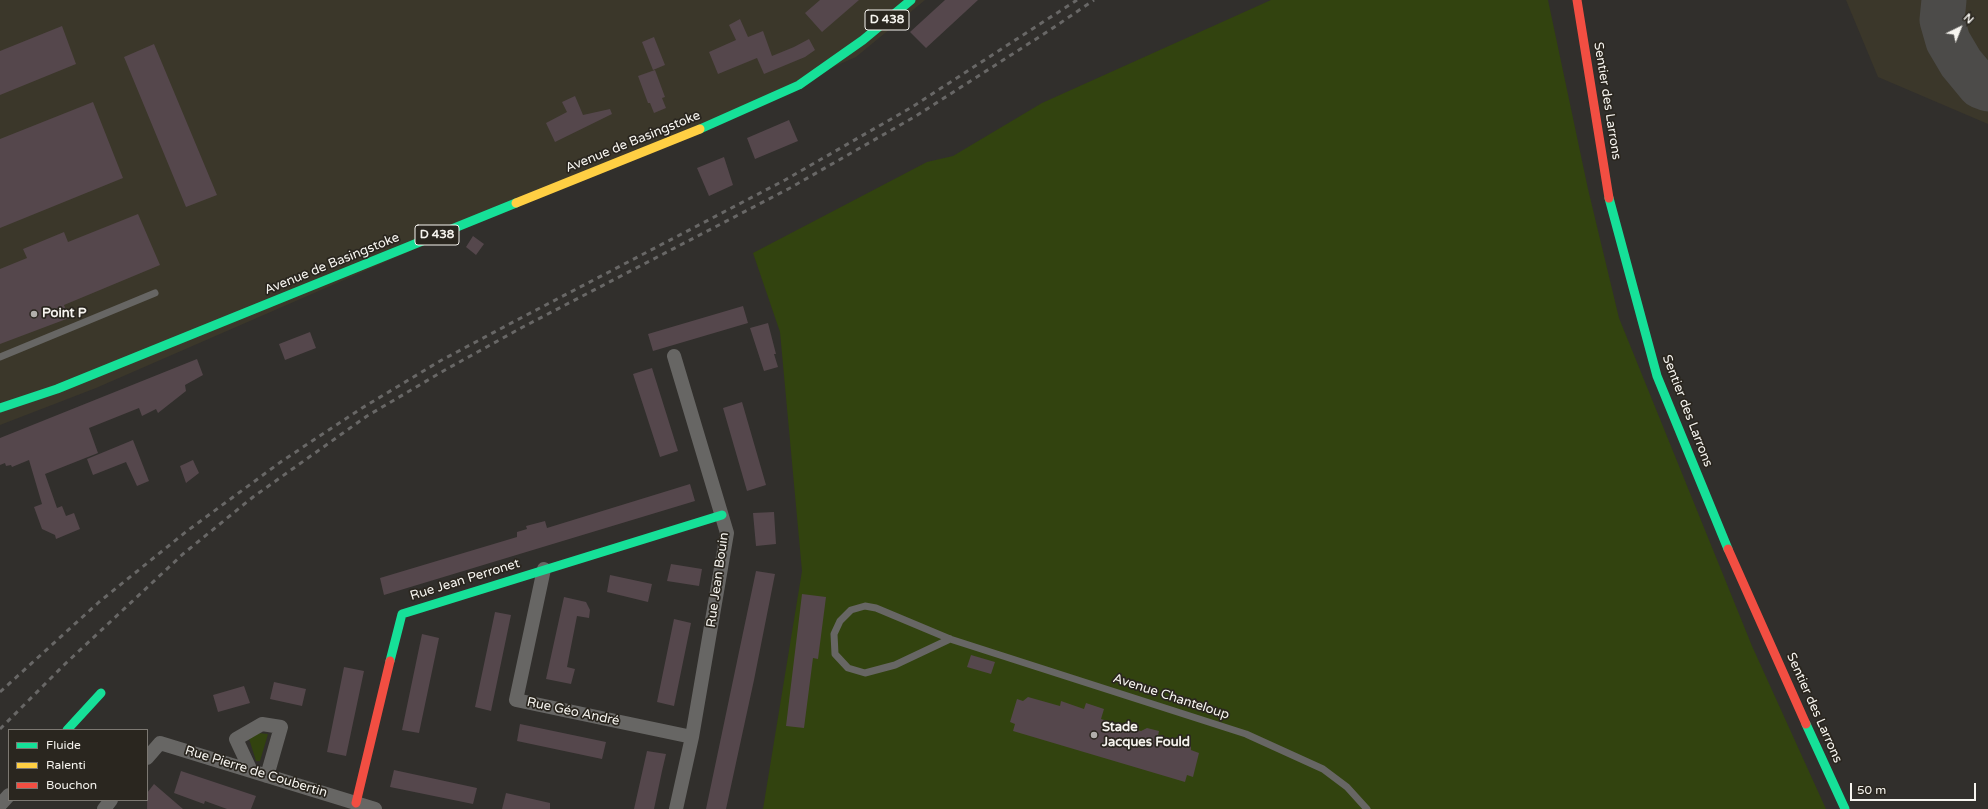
<!DOCTYPE html>
<html>
<head>
<meta charset="utf-8">
<style>
	body { margin:0 }
	#map { position:relative; width:1988px; height:809px; overflow:hidden; background:#312f2c; font-family:"Varela Round",sans-serif }
	canvas { display:block }
	.legend { position:absolute; left:8px; top:729px; width:140px; height:72px; box-sizing:border-box; background:#2a261f; border:1px solid #7c7872; margin:0; padding:5px 7px; list-style:none; font-size:12px; color:#f6f4ef }
	.legend li { display:flex; align-items:center; gap:8px; height:20px }
	.legend b { width:20px; border:1px solid #7c7872 }
	.north { position:absolute; left:1940px; top:8px; width:40px; height:40px; -webkit-text-stroke:3px #2a261f; paint-order:stroke; rotate:43deg; font-size:11px; font-weight:700; line-height:16px; text-align:center; color:#f6f4ef }
	.north::after { content:''; display:block; margin:auto; width:14px; height:18px; background:#f6f4ef; clip-path:polygon(50% 0,100% 100%,50% 72%,0 100%) }
	.scale { position:absolute; left:1850px; top:783px; width:126px; height:18px; box-sizing:border-box; border:2px solid #f6f4ef; border-top:0; padding-left:5px; font-size:12px; line-height:14px; white-space:nowrap; color:#f6f4ef; -webkit-text-stroke:3px #2a261f; paint-order:stroke }
</style>
</head>
<body>
<div id="map">
<canvas width="1988" height="809"></canvas>
<ul class="legend">
<li><b style="height:5px;background:#16e098"></b>Fluide</li>
<li><b style="height:5px;background:#ffcf43"></b>Ralenti</li>
<li><b style="height:5px;background:#f24e42"></b>Bouchon</li>
</ul>
<div class="north">N</div>
<div class="scale">50 m</div>
</div>
<script>
const c = document.querySelector('canvas').getContext('2d');
c.lineJoin = 'round';
function fill(path, color) {
  c.fillStyle = color;
  c.fill(path, 'evenodd');
}
function shape(rows) {
  const path = new Path2D();
  for (const r of rows) {
    path.moveTo(r[0], r[1]);
    for (let i = 2; i < r.length; i += 2) path.lineTo(r[i], r[i + 1]);
  }
  return path;
}
function strokePath(path, color, width, dash) {
  c.strokeStyle = color;
  c.lineWidth = width;
  c.lineCap = dash ? 'butt' : 'round';
  c.setLineDash(dash || []);
  c.stroke(path);
}
function write(font, color, halo, rows, align = 'center') {
  c.font = font + ' "Varela Round",sans-serif';
  c.lineWidth = 3.5;
  c.setLineDash([]);
  c.textBaseline = 'middle';
  c.strokeStyle = halo;
  c.fillStyle = color;
  for (const [text, x, y, turn = 0] of rows) {
    c.save();
    c.translate(x, y);
    c.rotate((+turn || 0) * Math.PI / 180);
    c.textAlign = isNaN(turn) ? turn : align;
    if (halo) c.strokeText(text, 0, 0);
    c.fillText(text, 0, 0);
    c.restore();
  }
}
fill(shape([
	[0,0,925,0,856,57,96,388,0,425],
	[1846,0,1988,0,1988,124,1878,77]
]), '#3b372a');
fill(shape([
	[1271,0,1548,0,1588,189,1619,318,1752,646,1826,809,763,809,802,571,780,332,753,253,927,162,953,156,1042,103],
	[247,732,268,734,260,761,256,761]
]), '#32430f');
strokePath(shape([
	[1944,0,1942,20,1948,41,1961,63,1980,86,1988,89]
]), '#4c4b49', 45);
fill(shape([
	[820,0,859,0,822,32,805,13],
	[945,0,978,0,926,48,910,32],
	[740,19,748,37,763,31,772,56,794,47,809,39,815,50,805,57,764,74,757,58,718,74,709,52,736,40,729,25],
	[62,26,76,64,0,95,0,51],
	[654,37,665,65,653,70,642,42],
	[154,44,217,195,186,207,124,57],
	[655,70,665,97,662,98,666,108,654,113,650,103,648,103,638,76],
	[575,96,583,115,610,109,612,114,555,142,546,123,567,112,562,102],
	[93,102,123,178,0,228,0,139],
	[789,120,798,141,755,159,747,138],
	[724,157,733,185,709,196,697,168],
	[138,214,160,265,64,305,69,318,0,344,0,269,27,258,23,249,64,232,68,242],
	[473,236,484,244,476,255,466,247],
	[743,306,748,323,653,351,648,334],
	[768,323,776,354,774,354,778,367,764,371,750,328],
	[310,332,316,348,285,360,279,344],
	[197,359,203,375,185,385,186,391,158,413,156,409,142,416,139,408,89,428,98,453,45,474,57,508,62,506,66,516,74,513,80,529,56,539,55,535,42,529,34,507,42,504,29,460,12,467,11,465,6,466,5,463,0,465,0,438],
	[652,368,678,451,660,457,633,374],
	[742,402,766,485,747,491,723,408],
	[133,440,149,481,137,486,126,462,93,475,87,459],
	[193,460,199,473,186,483,180,466],
	[690,484,695,501,384,595,380,578,517,537,517,532,527,529,526,526,545,521,547,528],
	[774,512,776,544,756,546,753,513],
	[671,564,702,569,699,586,667,581],
	[756,571,775,574,754,680,726,809,706,809],
	[610,575,652,584,648,602,607,592],
	[802,594,826,597,818,659,813,658,804,728,786,726],
	[564,597,586,602,590,610,589,618,577,616,567,667,575,669,571,684,546,679],
	[495,612,511,615,491,711,475,707],
	[674,619,691,623,674,706,657,702],
	[422,634,439,638,419,733,402,730],
	[971,655,995,662,991,674,967,667],
	[344,667,364,671,346,756,327,752],
	[274,682,306,689,302,706,270,699],
	[244,686,250,703,218,712,213,695],
	[1028,697,1060,706,1061,701,1084,709,1086,703,1104,709,1101,719,1141,731,1147,728,1159,731,1158,736,1191,746,1191,750,1199,753,1193,777,1187,775,1185,782,1013,731,1015,724,1010,722,1017,699,1023,701],
	[520,724,606,742,602,759,517,741],
	[647,751,666,754,662,771,654,809,634,809],
	[394,770,477,788,473,804,390,787],
	[181,771,256,796,251,809,227,809,205,801,204,804,174,793],
	[154,784,183,809,147,809,147,793],
	[506,793,550,803,550,809,502,809]
]), '#55474c');
strokePath(shape([
	[0,357,155,293],
	[950,639,895,665,865,673,848,668,835,654,834,634,840,621,851,610,865,606,876,608,950,639,1246,734,1323,769,1347,787,1367,809]
]), '#676664', 7);
strokePath(shape([
	[674,356,727,533,692,737,676,809],
	[544,569,516,700,692,737],
	[147,758,160,743,375,809],
	[251,771,236,739,262,724,281,727,267,776],
	[0,805,9,795],
	[104,809,111,800]
]), '#676664', 14);
strokePath(shape([
	[700,129,799,85,863,40,911,0],
	[1609,198,1657,376,1728,549],
	[0,408,57,389,516,203],
	[390,661,402,614,722,515],
	[1806,724,1845,809],
	[67,730,101,693]
]), '#16e098', 9);
strokePath(shape([
	[516,203,700,129]
]), '#ffcf43', 9);
strokePath(shape([
	[1577,0,1609,198],
	[1728,549,1806,724],
	[356,803,390,661]
]), '#f24e42', 9);
strokePath(shape([
	[0,692,99,602,187,531,282,461,362,408,440,361,517,320,785,180,912,107,1077,0],
	[0,729,65,664,183,554,253,497,367,416,445,370,521,328,790,188,916,116,1050,30,1094,0]
]), '#686766', 3, [5, 5]);
for (const [x, y, r, color] of [
	[34,314,4,"#b1afab"],
	[1094,735,4,"#b1afab"]
]) {
  const dot = new Path2D();
  dot.arc(x, y, r, 0, 2 * Math.PI);
  c.fillStyle = color;
  c.fill(dot);
  strokePath(dot, '#2a261f', 1.5);
}
for (const [x, y, w] of [
	[887,20,44],
	[437,235,44]
]) {
  const box = new Path2D();
  box.roundRect(x - w / 2, y - 10, w, 20, 3);
  c.fillStyle = '#2a261f';
  c.fill(box);
  strokePath(box, '#f6f4ef', 1);
}
write('bold 12px', '#f6f4ef', null, [
	["D 438",887,20],
	["D 438",437,235]
]);
write('13px', '#f6f4ef', '#2a261f', [
	["Sentier des Larrons",1607,101,81],
	["Avenue de Basingstoke",633,142,-22],
	["Avenue de Basingstoke",332,264,-22],
	["Sentier des Larrons",1687,411,69],
	["Rue Jean Perronet",465,580,-17],
	["Rue Jean Bouin",718,580,-82],
	["Avenue Chanteloup",1171,697,18],
	["Sentier des Larrons",1814,708,66],
	["Rue Géo André",573,712,12],
	["Rue Pierre de Coubertin",256,772,17]
]);
write('bold 13px', '#f6f4ef', '#2a261f', [
	["Point P",42,314],
	["Stade",1102,728],
	["Jacques Fould",1102,743]
], 'left');
</script>
</body>
</html>
